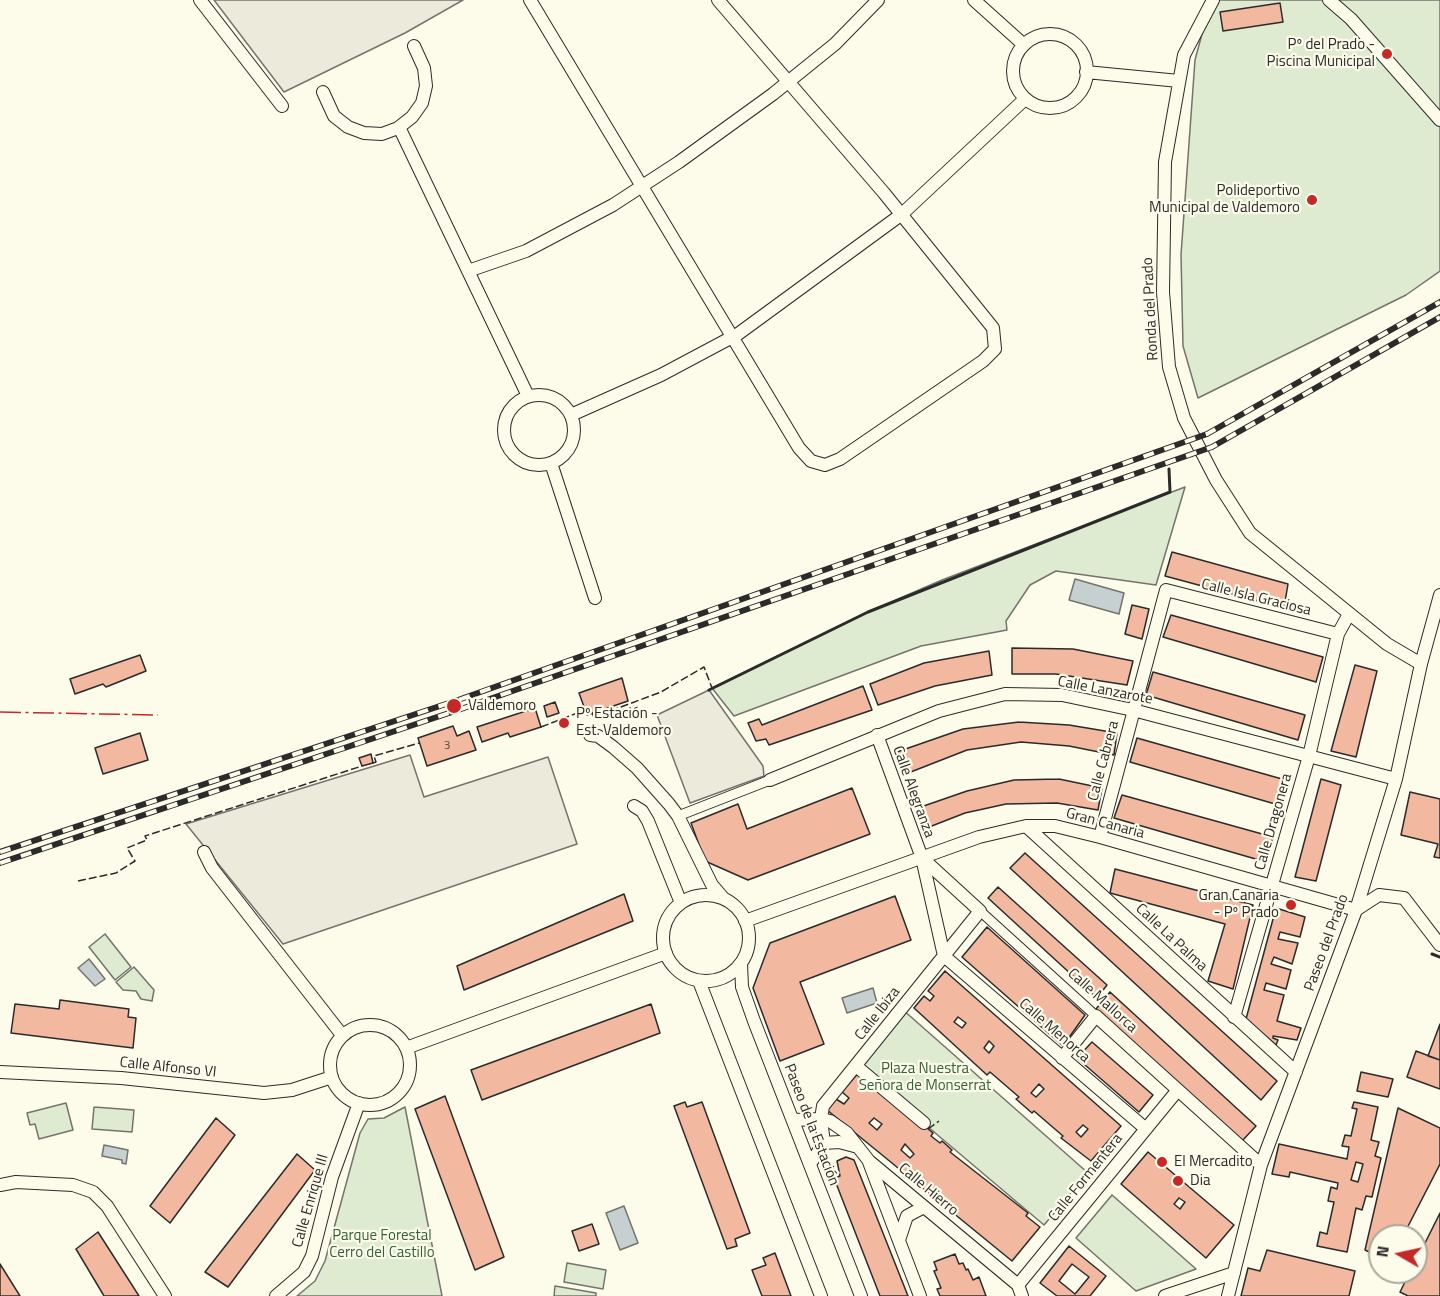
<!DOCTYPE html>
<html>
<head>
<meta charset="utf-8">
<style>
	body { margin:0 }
	#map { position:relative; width:1440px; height:1296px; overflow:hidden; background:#fdfbea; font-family:"Titillium Web",sans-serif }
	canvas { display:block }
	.north { position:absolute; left:1368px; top:1224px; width:60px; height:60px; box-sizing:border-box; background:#fdfbea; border:2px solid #a9a89e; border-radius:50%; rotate:279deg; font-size:16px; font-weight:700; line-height:24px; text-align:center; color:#2b2b2b }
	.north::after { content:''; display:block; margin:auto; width:21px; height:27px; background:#c62828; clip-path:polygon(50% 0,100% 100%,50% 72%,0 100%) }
</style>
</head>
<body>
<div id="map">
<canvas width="1440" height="1296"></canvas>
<div class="north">N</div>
</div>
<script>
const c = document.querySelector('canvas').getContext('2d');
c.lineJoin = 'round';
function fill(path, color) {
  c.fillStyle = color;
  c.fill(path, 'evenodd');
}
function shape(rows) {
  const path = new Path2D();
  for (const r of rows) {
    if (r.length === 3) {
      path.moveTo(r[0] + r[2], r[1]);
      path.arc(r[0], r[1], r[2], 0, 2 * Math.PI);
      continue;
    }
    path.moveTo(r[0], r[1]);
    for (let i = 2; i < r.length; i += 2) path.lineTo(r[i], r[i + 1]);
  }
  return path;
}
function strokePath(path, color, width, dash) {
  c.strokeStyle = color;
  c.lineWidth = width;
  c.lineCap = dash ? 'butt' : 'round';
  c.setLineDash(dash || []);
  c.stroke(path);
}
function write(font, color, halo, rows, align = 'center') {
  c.font = font + ' "Titillium Web",sans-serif';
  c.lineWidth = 4.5;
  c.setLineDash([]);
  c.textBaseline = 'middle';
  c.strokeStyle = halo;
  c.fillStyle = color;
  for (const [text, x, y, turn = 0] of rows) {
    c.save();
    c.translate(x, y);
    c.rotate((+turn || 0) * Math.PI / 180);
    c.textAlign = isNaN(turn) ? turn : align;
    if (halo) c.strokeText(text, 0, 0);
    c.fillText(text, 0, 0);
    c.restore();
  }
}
const green = shape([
	[1215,0,1440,0,1440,271,1406,295,1198,398,1183,346,1181,255,1195,60,1206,19,1215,0],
	[1185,487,1156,585,1056,571,1030,585,1006,621,1007,630,921,646,734,716,712,688,868,612,942,580,1185,487],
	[105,934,131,967,115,980,89,947,105,934],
	[134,967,154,990,152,1001,141,999,136,991,123,990,116,982,134,967],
	[902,1009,1088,1173,1044,1225,856,1066,902,1009],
	[66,1103,73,1130,39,1139,35,1124,30,1125,27,1113,66,1103],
	[94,1107,134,1110,132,1132,92,1129,94,1107],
	[405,1107,442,1296,297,1296,315,1281,325,1261,360,1133,368,1119,384,1118,405,1107],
	[1112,1195,1196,1269,1136,1291,1076,1238,1112,1195],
	[567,1263,606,1270,603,1289,564,1282,567,1263],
	[555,1286,596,1293,596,1296,554,1296,555,1286]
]);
fill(green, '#deebd1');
strokePath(green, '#74746e', 1.5);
const parking = shape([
	[214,0,463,0,405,33,284,92,214,0],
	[709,690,763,766,764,776,690,803,657,715,709,690],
	[410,755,424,797,548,757,577,844,283,944,186,824,410,755]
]);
fill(parking, '#eceadb');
strokePath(parking, '#74746e', 1.5);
const water = shape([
	[1075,579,1124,593,1119,614,1069,600,1075,579],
	[89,959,105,979,95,986,78,968,89,959],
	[873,988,877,1003,847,1013,842,998,873,988],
	[104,1145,128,1150,126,1164,122,1163,122,1160,102,1156,104,1145],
	[624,1206,638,1243,620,1250,606,1213,624,1206]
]);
fill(water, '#c7d0d0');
strokePath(water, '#74746e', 1.5);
const building = shape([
	[1280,3,1283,22,1223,31,1220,12,1280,3],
	[1172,552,1288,584,1284,608,1165,576,1172,552],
	[1132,605,1149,609,1142,639,1125,634,1132,605],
	[1171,615,1323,657,1316,682,1163,637,1171,615],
	[1012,648,1073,649,1133,661,1127,685,1056,674,1012,674,1012,648],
	[989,651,992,675,935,686,878,705,870,684,924,663,989,651],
	[140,655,146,671,106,687,103,684,75,694,70,679,140,655],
	[1355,665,1377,671,1356,757,1331,751,1355,665],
	[1153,672,1305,715,1298,740,1146,695,1153,672],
	[622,678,628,701,587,715,579,693,622,678],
	[863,686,872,710,769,745,766,739,756,741,748,723,759,719,762,725,863,686],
	[555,702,559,713,547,717,544,706,555,702],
	[535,708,541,727,510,737,508,733,482,742,477,727,535,708],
	[1019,722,1069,725,1117,733,1114,755,1069,746,1021,742,967,750,903,775,894,753,963,729,1019,722],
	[453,726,457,736,469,731,476,750,427,766,418,738,453,726],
	[140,733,148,760,103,774,95,748,140,733],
	[1137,738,1289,781,1282,806,1130,762,1137,738],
	[371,754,373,763,362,766,359,758,371,754],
	[1059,779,1102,788,1098,810,1057,803,1006,804,965,813,924,829,915,809,967,791,1014,780,1059,779],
	[1321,779,1341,785,1316,881,1295,877,1321,779],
	[852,788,870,834,748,880,705,861,691,823,738,804,747,829,852,788],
	[1410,792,1440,799,1440,858,1434,857,1438,844,1401,835,1410,792],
	[1122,795,1273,837,1266,862,1114,818,1122,795],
	[1025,853,1277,1081,1261,1100,1010,868,1025,853],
	[1115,869,1253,905,1233,989,1208,981,1225,924,1110,893,1115,869],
	[998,887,1107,985,1097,998,988,898,998,887],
	[624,894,633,921,464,990,457,966,624,894],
	[895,896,911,940,800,982,824,1044,780,1061,753,988,770,943,895,896],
	[1276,908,1305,917,1300,937,1280,932,1278,939,1298,943,1292,964,1274,957,1271,964,1291,970,1286,989,1266,983,1264,990,1284,995,1277,1021,1301,1028,1297,1040,1273,1036,1273,1038,1278,1040,1276,1045,1246,1019,1276,908],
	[987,927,1085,1015,1063,1046,962,957,987,927],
	[945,971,1121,1126,1091,1161,1061,1138,1063,1136,1034,1111,1032,1113,1016,1099,1019,1097,990,1072,987,1075,914,1008,924,996,930,1001,934,996,928,991,945,971],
	[958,1017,966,1023,962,1028,954,1022,958,1017],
	[989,1041,994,1046,989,1053,984,1048,989,1041],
	[1039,1084,1044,1089,1036,1097,1031,1093,1039,1084],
	[1083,1125,1088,1129,1081,1137,1076,1132,1083,1125],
	[1110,992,1256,1126,1242,1141,1096,1009,1110,992],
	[60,1000,129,1009,128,1017,136,1018,133,1048,11,1033,15,1004,59,1009,60,1000],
	[651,1004,660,1033,482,1100,471,1070,651,1004],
	[1440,1024,1440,1060,1428,1056,1440,1024],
	[1092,1042,1153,1095,1139,1112,1077,1058,1092,1042],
	[1416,1051,1440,1060,1440,1089,1407,1077,1416,1051],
	[859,1072,933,1133,931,1136,940,1143,942,1141,952,1150,950,1152,1028,1213,1026,1216,1040,1227,1012,1261,827,1110,836,1099,844,1104,849,1098,842,1092,859,1072],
	[874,1118,882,1124,877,1130,869,1123,874,1118],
	[905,1144,914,1154,910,1158,901,1150,905,1144],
	[1361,1072,1393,1079,1388,1097,1357,1091,1361,1072],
	[445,1096,504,1257,475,1270,415,1109,445,1096],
	[685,1102,687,1107,702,1102,750,1233,735,1239,737,1246,727,1249,674,1106,685,1102],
	[1354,1102,1378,1107,1371,1140,1379,1142,1375,1156,1381,1158,1372,1197,1366,1196,1362,1210,1356,1208,1347,1252,1317,1246,1320,1232,1327,1234,1334,1202,1328,1201,1331,1187,1337,1189,1338,1183,1290,1172,1289,1177,1272,1174,1279,1144,1347,1159,1349,1147,1342,1146,1345,1135,1351,1136,1357,1109,1352,1108,1354,1102],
	[1356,1162,1363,1164,1358,1182,1351,1180,1356,1162],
	[1398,1108,1440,1128,1440,1164,1403,1236,1380,1236,1380,1257,1365,1250,1398,1108],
	[216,1118,235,1135,170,1223,150,1206,216,1118],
	[1148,1152,1234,1225,1206,1258,1121,1184,1148,1152],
	[1179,1198,1185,1202,1180,1209,1174,1204,1179,1198],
	[297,1154,315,1170,228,1287,205,1272,297,1154],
	[846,1157,854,1160,908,1296,880,1296,834,1178,840,1176,837,1161,846,1157],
	[1440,1213,1440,1296,1408,1296,1400,1292,1410,1272,1416,1272,1416,1261,1440,1213],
	[592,1224,599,1244,579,1251,572,1231,592,1224],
	[98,1232,139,1296,104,1296,76,1249,98,1232],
	[1069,1246,1106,1276,1090,1296,1057,1296,1040,1283,1069,1246],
	[1072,1264,1089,1277,1075,1294,1059,1281,1072,1264],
	[1267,1250,1355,1271,1349,1296,1241,1296,1248,1268,1260,1271,1267,1250],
	[775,1253,791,1296,762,1296,752,1270,766,1265,763,1258,775,1253],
	[955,1254,959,1264,963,1263,966,1270,968,1269,973,1280,979,1277,986,1296,940,1296,937,1289,941,1288,934,1271,937,1270,934,1262,955,1254],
	[0,1264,20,1296,0,1296,0,1264]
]);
fill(building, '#f2b8a0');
strokePath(building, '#2b2b2b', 1.5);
const pedestrian = shape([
	[678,816,770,780],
	[980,911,1096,1016]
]);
const minor = shape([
	[200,0,282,106],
	[530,0,799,448,811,461,825,465,840,459,983,361,995,349,993,328,884,193,718,0],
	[974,0,1024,45],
	[1213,0,1184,55,1165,162,1163,292,1169,367,1184,418,1216,480,1250,533,1387,644,1421,664],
	[1329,0,1351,19,1440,120],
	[1050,71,37],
	[1086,72,1179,81],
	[323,92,334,116,348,127,364,133,382,134,398,128,412,117,422,103,426,86,424,68,414,46],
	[399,127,528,396],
	[468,271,526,251,613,205,679,162,773,94,835,44,878,0],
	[539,430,35],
	[571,415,661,375,738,334,902,214,1025,99],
	[551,463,595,598],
	[590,735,598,736,613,747,637,768,669,804,678,816,712,885,724,899],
	[877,735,922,858,944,956,1146,1129],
	[770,780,939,711,1005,694,1062,695,1133,710,1396,779],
	[634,806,642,811,648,821,681,903],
	[1026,826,1296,1072],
	[1100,837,1166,590,1338,634],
	[204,852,212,868,342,1035],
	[706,938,43],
	[1356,910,1379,895,1404,898,1440,945],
	[745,921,979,837,1026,826,1055,826,1100,837,1356,910],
	[741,963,742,987,754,1021,861,1296],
	[699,981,821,1296],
	[1234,1017,1309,756,1338,634,1349,614],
	[370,1065,40],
	[406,1048,666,953],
	[1062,1058,1096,1016,1261,1165],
	[856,1066,924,1123],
	[0,1072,121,1078,264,1093,292,1090,332,1077],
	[793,1120,821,1119,830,1121,847,1133,869,1161,1018,1285,1022,1296],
	[824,1143,821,1119,823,1106,980,911,922,858],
	[824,1143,839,1142,858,1147],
	[869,1162,920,1296],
	[810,1164,824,1143],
	[0,1185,16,1182,73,1185,93,1192,107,1206,165,1296],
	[899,1240,907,1216,924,1207],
	[1018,1285,1177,1091],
	[276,1296,304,1272,312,1256,332,1177,359,1103],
	[1165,1296,1234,1273],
	[1228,1296,1261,1165,1356,910,1396,779,1421,664,1440,595]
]);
strokePath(pedestrian, '#2b2b2b', 11);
strokePath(minor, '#2b2b2b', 14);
strokePath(pedestrian, '#fdfbea', 9);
strokePath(minor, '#fdfbea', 12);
const rail = shape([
	[0,852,458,700,1207,434,1440,302],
	[0,863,461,709,1212,447,1440,317]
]);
strokePath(rail, '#2b2b2b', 6);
strokePath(rail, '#fdfbea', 4, [11]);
strokePath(shape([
	[592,713,594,717,661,692,704,667,712,688],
	[541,727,585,710],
	[373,763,376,762,374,756,419,743],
	[78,881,116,873,135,861,127,848,147,840,145,836,362,766],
	[928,1129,939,1121]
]), '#2b2b2b', 1.5, [8, 3]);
strokePath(shape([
	[709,690,868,612,1170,492,1169,469],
	[1432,954,1440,957]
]), '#2b2b2b', 3);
strokePath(shape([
	[0,712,158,715]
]), '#c62828', 1.5, [21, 4.5, 3, 4.5]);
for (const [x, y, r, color] of [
	[1387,54,6,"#c62828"],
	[1312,200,6,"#c62828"],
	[454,706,8,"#c62828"],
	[564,723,6,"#c62828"],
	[1291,905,6,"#c62828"],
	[1162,1162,6,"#c62828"],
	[1178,1181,6,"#c62828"]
]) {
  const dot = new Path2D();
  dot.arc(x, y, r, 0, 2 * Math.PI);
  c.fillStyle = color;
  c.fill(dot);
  strokePath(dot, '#fdfbea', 2);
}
write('12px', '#5d4e48', null, [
	["3",447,746]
]);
write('15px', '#2b2b2b', '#fdfbea', [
	["Pº del Prado -",1375,45,"right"],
	["Piscina Municipal",1375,62,"right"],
	["Polideportivo",1300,191,"right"],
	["Municipal de Valdemoro",1300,208,"right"],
	["Valdemoro",468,706],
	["Pº Estación -",576,714],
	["Est. Valdemoro",576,731],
	["Gran Canaria",1279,896,"right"],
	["- Pº Prado",1279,913,"right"],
	["El Mercadito",1174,1162],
	["Dia",1190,1181]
], 'left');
write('15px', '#2b2b2b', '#fdfbea', [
	["Ronda del Prado",1151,309,-93],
	["Calle Isla Graciosa",1256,598,14],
	["Calle Lanzarote",1105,691,11],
	["Calle Cabrera",1104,761,-75],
	["Calle Alegranza",913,792,70],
	["Calle Dragonera",1274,822,-74],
	["Gran Canaria",1105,824,15],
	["Calle La Palma",1171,938,43],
	["Paseo del Prado",1327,943,-70],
	["Calle Mallorca",1102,1001,42],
	["Calle Ibiza",878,1014,-52],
	["Calle Menorca",1054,1031,41],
	["Calle Alfonso VI",168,1068,6],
	["Paseo de la Estación",811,1125,69],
	["Calle Formentera",1086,1178,-51],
	["Calle Hierro",928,1190,40],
	["Calle Enrique III",311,1201,-74]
]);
write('15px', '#34623c', '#fdfbea', [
	["Plaza Nuestra",925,1069],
	["Señora de Monserrat",925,1086],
	["Parque Forestal",382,1236],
	["Cerro del Castillo",382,1253]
]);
</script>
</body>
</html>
